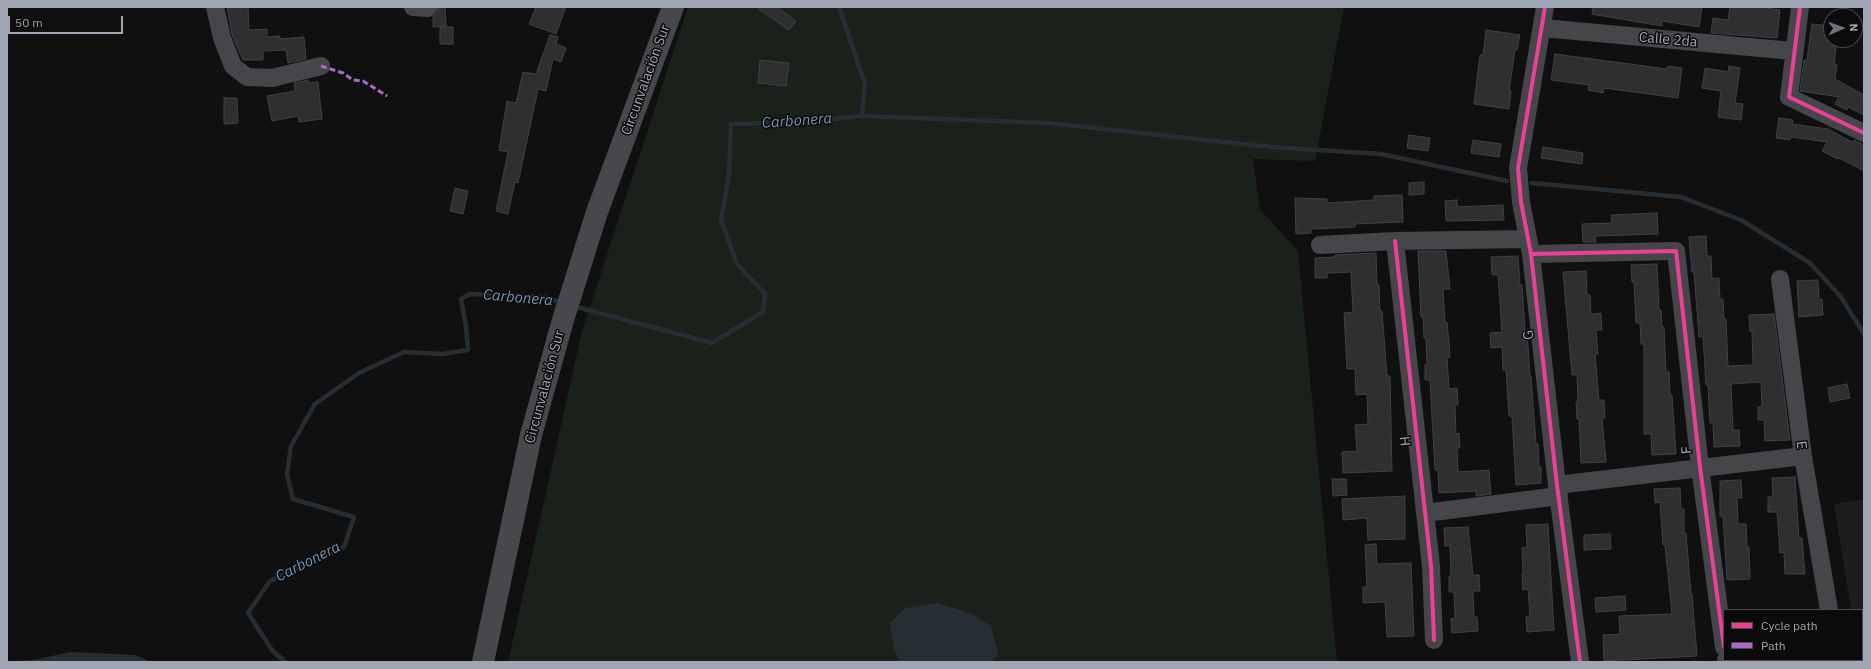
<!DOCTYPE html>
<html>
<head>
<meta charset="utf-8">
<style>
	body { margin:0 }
	#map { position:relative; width:1871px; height:669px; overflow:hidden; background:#101011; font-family:"IBM Plex Sans",sans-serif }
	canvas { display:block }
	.frame { position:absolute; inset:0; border:8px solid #a0a6b3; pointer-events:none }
	.legend { position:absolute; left:1723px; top:609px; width:140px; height:52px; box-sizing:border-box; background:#0b0b0c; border:1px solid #47494f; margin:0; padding:5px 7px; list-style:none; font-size:12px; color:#a0a6b3 }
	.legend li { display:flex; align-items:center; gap:8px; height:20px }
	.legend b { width:20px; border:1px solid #47494f }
	.north { position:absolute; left:1823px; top:8px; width:40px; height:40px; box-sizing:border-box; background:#0b0b0c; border:1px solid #47494f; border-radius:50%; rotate:88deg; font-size:11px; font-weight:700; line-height:16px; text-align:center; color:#a0a6b3 }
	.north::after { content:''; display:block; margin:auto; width:14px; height:18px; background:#6e727a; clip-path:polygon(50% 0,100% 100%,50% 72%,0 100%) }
	.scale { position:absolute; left:8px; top:16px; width:115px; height:18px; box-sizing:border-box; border:2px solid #a0a6b3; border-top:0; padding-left:5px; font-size:12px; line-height:14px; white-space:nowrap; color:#a0a6b3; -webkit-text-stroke:3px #0b0b0c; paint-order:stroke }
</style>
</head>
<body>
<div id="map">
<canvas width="1871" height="669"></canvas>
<div class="frame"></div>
<ul class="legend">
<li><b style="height:5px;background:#ea4096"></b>Cycle path</li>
<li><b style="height:5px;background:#ac68c9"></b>Path</li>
</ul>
<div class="north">N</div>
<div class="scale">50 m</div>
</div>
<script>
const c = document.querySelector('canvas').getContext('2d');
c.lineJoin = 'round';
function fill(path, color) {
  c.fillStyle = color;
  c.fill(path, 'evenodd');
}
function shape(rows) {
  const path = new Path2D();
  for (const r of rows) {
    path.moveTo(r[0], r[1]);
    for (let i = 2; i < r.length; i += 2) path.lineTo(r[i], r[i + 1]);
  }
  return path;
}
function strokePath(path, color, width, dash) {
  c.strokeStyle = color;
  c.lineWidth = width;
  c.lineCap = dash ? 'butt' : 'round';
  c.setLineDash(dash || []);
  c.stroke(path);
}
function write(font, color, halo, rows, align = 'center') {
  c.font = font + ' "IBM Plex Sans",sans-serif';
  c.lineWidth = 3;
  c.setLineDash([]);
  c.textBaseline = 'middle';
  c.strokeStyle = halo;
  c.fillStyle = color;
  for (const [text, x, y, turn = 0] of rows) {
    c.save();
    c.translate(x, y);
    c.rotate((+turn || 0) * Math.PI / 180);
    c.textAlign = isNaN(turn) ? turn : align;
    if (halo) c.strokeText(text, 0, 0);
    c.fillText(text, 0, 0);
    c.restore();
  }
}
fill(shape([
	[1864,499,1864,646,1862,646,1862,610,1851,610,1834,504]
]), '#1d1d1f');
fill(shape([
	[688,7,1344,7,1315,161,1253,159,1260,209,1298,251,1337,662,993,662,998,654,894,648,899,662,508,662,582,331]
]), '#1a211b');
fill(shape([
	[937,603,970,613,991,626,998,654,993,662,899,662,894,648,890,623,905,608],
	[70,652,136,655,150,662,7,662,34,660]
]), '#262e34');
strokePath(shape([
	[862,116,1048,123,1271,147,1381,154,1507,181],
	[1532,183,1681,197,1741,220,1810,263,1841,297,1864,334],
	[573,306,712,343,763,312,765,294,737,264,721,220,729,175,731,124,802,122,862,116,865,84,839,7],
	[285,662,272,650,248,613,270,581,344,547,354,517,293,499,287,474,291,446,315,404,359,373,404,352,442,354,468,350,466,326,461,299,470,294,544,297,562,303]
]), '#262e34', 4.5);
const building = shape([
	[227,7,248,7,249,30,267,29,267,37,280,36,280,39,304,37,306,59,288,63,286,50,263,51,263,60,243,60,232,35,227,7],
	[438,7,445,7,446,26,433,27,433,17,437,13,438,7],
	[536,7,566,7,556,34,529,24,536,7],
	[756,7,777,7,796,21,789,30,756,7],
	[1593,7,1702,7,1699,27,1662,21,1662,26,1592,14,1593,7],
	[1730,7,1759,7,1780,10,1777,38,1711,33,1713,18,1728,20,1730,7],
	[1812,24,1831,26,1831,40,1837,40,1834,64,1837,65,1835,79,1864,95,1864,115,1848,107,1847,110,1835,104,1839,97,1800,91,1804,60,1807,60,1812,24],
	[440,27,453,27,453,44,440,44,440,27],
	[1486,30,1520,35,1517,50,1515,50,1509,91,1511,91,1509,109,1474,104,1480,55,1483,55,1486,30],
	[550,35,558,37,556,44,566,48,561,62,553,59,546,91,538,89,518,183,515,182,508,214,496,211,508,152,499,150,507,101,516,103,523,72,536,74,550,35],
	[1555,54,1667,69,1668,66,1682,68,1678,98,1604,88,1603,93,1588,90,1589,85,1551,80,1555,54],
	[760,60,789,63,786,86,758,83,760,60],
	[1729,66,1740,68,1735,103,1743,104,1741,120,1718,117,1721,91,1702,88,1705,68,1728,72,1729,66],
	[308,80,308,83,318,82,322,119,299,122,298,116,272,121,267,96,295,91,294,83,308,80],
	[224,98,237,98,238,123,224,124,224,98],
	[1779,118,1793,120,1792,124,1828,129,1852,142,1854,140,1864,145,1864,171,1839,158,1838,159,1822,151,1827,142,1791,137,1790,140,1776,138,1779,118],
	[1409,135,1430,138,1428,151,1407,148,1409,135],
	[1473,140,1501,144,1499,157,1471,153,1473,140],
	[1543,147,1583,153,1582,164,1541,158,1543,147],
	[1424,182,1424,194,1409,195,1409,183,1424,182],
	[455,188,468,191,463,214,450,211,455,188],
	[1402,195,1403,222,1355,224,1355,227,1311,229,1311,233,1296,234,1295,198,1327,199,1327,203,1374,200,1374,196,1402,195],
	[1457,200,1457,207,1503,205,1504,220,1446,221,1445,201,1457,200],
	[1657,213,1658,234,1595,236,1596,242,1583,242,1582,224,1612,223,1611,215,1657,213],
	[1706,236,1707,256,1711,256,1712,279,1719,278,1720,299,1723,299,1724,319,1726,319,1728,366,1753,365,1752,331,1750,331,1749,315,1774,314,1790,440,1765,441,1764,420,1758,420,1758,407,1762,406,1761,382,1731,384,1733,430,1739,430,1740,446,1714,447,1713,423,1710,423,1708,385,1706,385,1703,336,1699,337,1694,272,1692,272,1689,237,1706,236],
	[1418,251,1446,251,1450,289,1443,289,1445,323,1447,322,1449,343,1450,357,1447,358,1449,389,1457,388,1458,405,1455,405,1456,434,1459,433,1460,448,1457,448,1458,472,1489,470,1491,494,1476,496,1476,491,1439,493,1438,470,1435,470,1430,380,1425,380,1425,365,1427,364,1426,338,1424,338,1423,317,1421,317,1418,251],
	[1376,253,1377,285,1379,285,1380,311,1382,311,1387,376,1390,376,1392,471,1343,473,1342,452,1357,451,1355,425,1368,424,1367,394,1356,395,1355,369,1347,369,1344,313,1353,312,1351,272,1327,273,1327,278,1315,278,1315,258,1335,257,1335,255,1376,253],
	[1518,256,1520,285,1522,285,1525,331,1527,331,1530,376,1531,376,1536,444,1538,444,1539,467,1541,467,1541,483,1516,485,1512,416,1509,416,1506,370,1503,370,1502,347,1491,348,1490,333,1502,332,1498,275,1492,275,1491,257,1518,256],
	[1657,264,1659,310,1661,310,1662,327,1664,327,1666,372,1669,372,1670,395,1672,395,1676,454,1652,455,1651,434,1644,434,1644,344,1641,344,1640,323,1636,323,1634,282,1632,282,1631,265,1657,264],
	[1586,271,1587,295,1590,295,1591,314,1601,313,1602,330,1596,330,1598,354,1595,354,1599,400,1604,400,1605,418,1602,418,1606,462,1581,463,1579,419,1577,419,1576,402,1578,401,1577,375,1572,375,1563,272,1586,271],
	[1818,280,1819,300,1822,299,1823,315,1799,317,1797,281,1818,280],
	[1847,384,1850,398,1830,402,1828,388,1847,384],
	[1795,477,1799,538,1802,538,1805,574,1785,574,1784,552,1780,553,1777,512,1768,512,1768,497,1773,497,1772,478,1795,477],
	[1332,479,1346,479,1347,495,1333,496,1332,479],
	[1741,480,1742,498,1737,498,1738,524,1746,524,1747,547,1749,547,1750,579,1727,580,1723,516,1720,516,1720,481,1741,480],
	[1680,488,1681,509,1684,509,1684,533,1686,533,1691,594,1692,594,1697,656,1604,661,1603,635,1620,634,1619,616,1672,614,1665,545,1663,545,1660,502,1655,503,1654,489,1680,488],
	[1405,496,1405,539,1368,540,1367,518,1343,520,1342,499,1405,496],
	[1548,524,1554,630,1527,632,1526,617,1530,616,1528,589,1523,590,1522,574,1523,574,1522,548,1527,547,1526,525,1548,524],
	[1468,527,1473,575,1479,575,1480,591,1473,591,1474,617,1477,617,1478,631,1452,633,1451,619,1455,618,1454,592,1449,592,1449,576,1451,576,1450,546,1445,546,1444,528,1468,527],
	[1610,534,1611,549,1584,550,1584,535,1610,534],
	[1376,544,1377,564,1411,563,1414,636,1387,637,1385,602,1363,603,1363,587,1367,587,1365,545,1376,544],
	[1625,596,1626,610,1596,612,1595,598,1625,596]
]);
fill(building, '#2f2f31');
strokePath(building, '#3f4145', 1);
strokePath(shape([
	[215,7,222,38,233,66,247,77,272,78,321,66],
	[413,7,428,8],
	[1545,7,1518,168,1521,202,1531,254,1557,485,1580,662],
	[1800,7,1789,97,1864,133],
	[1543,28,1793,51],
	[1395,241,1431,566,1434,640],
	[1320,245,1395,241,1527,239],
	[1531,254,1676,251,1700,467,1724,647],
	[1780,279,1803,456,1829,610],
	[1557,485,1803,456],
	[1425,513,1559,496],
	[1726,660,1726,662],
	[1838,660,1839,662],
	[1857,662,1864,661]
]), '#454649', 18);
strokePath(shape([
	[483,662,531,435,563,320,597,212,673,7]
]), '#47484b', 22);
strokePath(shape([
	[321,66,343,73,353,80,363,81,387,96]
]), '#ac68c9', 3, [6, 3]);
strokePath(shape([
	[1545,7,1518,168,1521,202,1531,254,1557,485,1580,662],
	[1800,7,1789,97,1864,133],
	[1395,241,1431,566,1434,640],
	[1531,254,1676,251,1700,467,1724,647]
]), '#ea4096', 4);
write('14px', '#a0a6b3', '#0b0b0c', [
	["Calle 2da",1668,40,5],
	["Circunvalación Sur",646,80,-70],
	["G",1529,335,-97],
	["Circunvalación Sur",545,387,-75],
	["H",1406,441,-96],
	["E",1801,445,83],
	["F",1687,450,-96]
]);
write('italic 15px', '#7695af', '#0b0b0c', [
	["Carbonera",797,121,-4],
	["Carbonera",518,298,5],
	["Carbonera",308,562,-27]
]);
</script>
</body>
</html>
